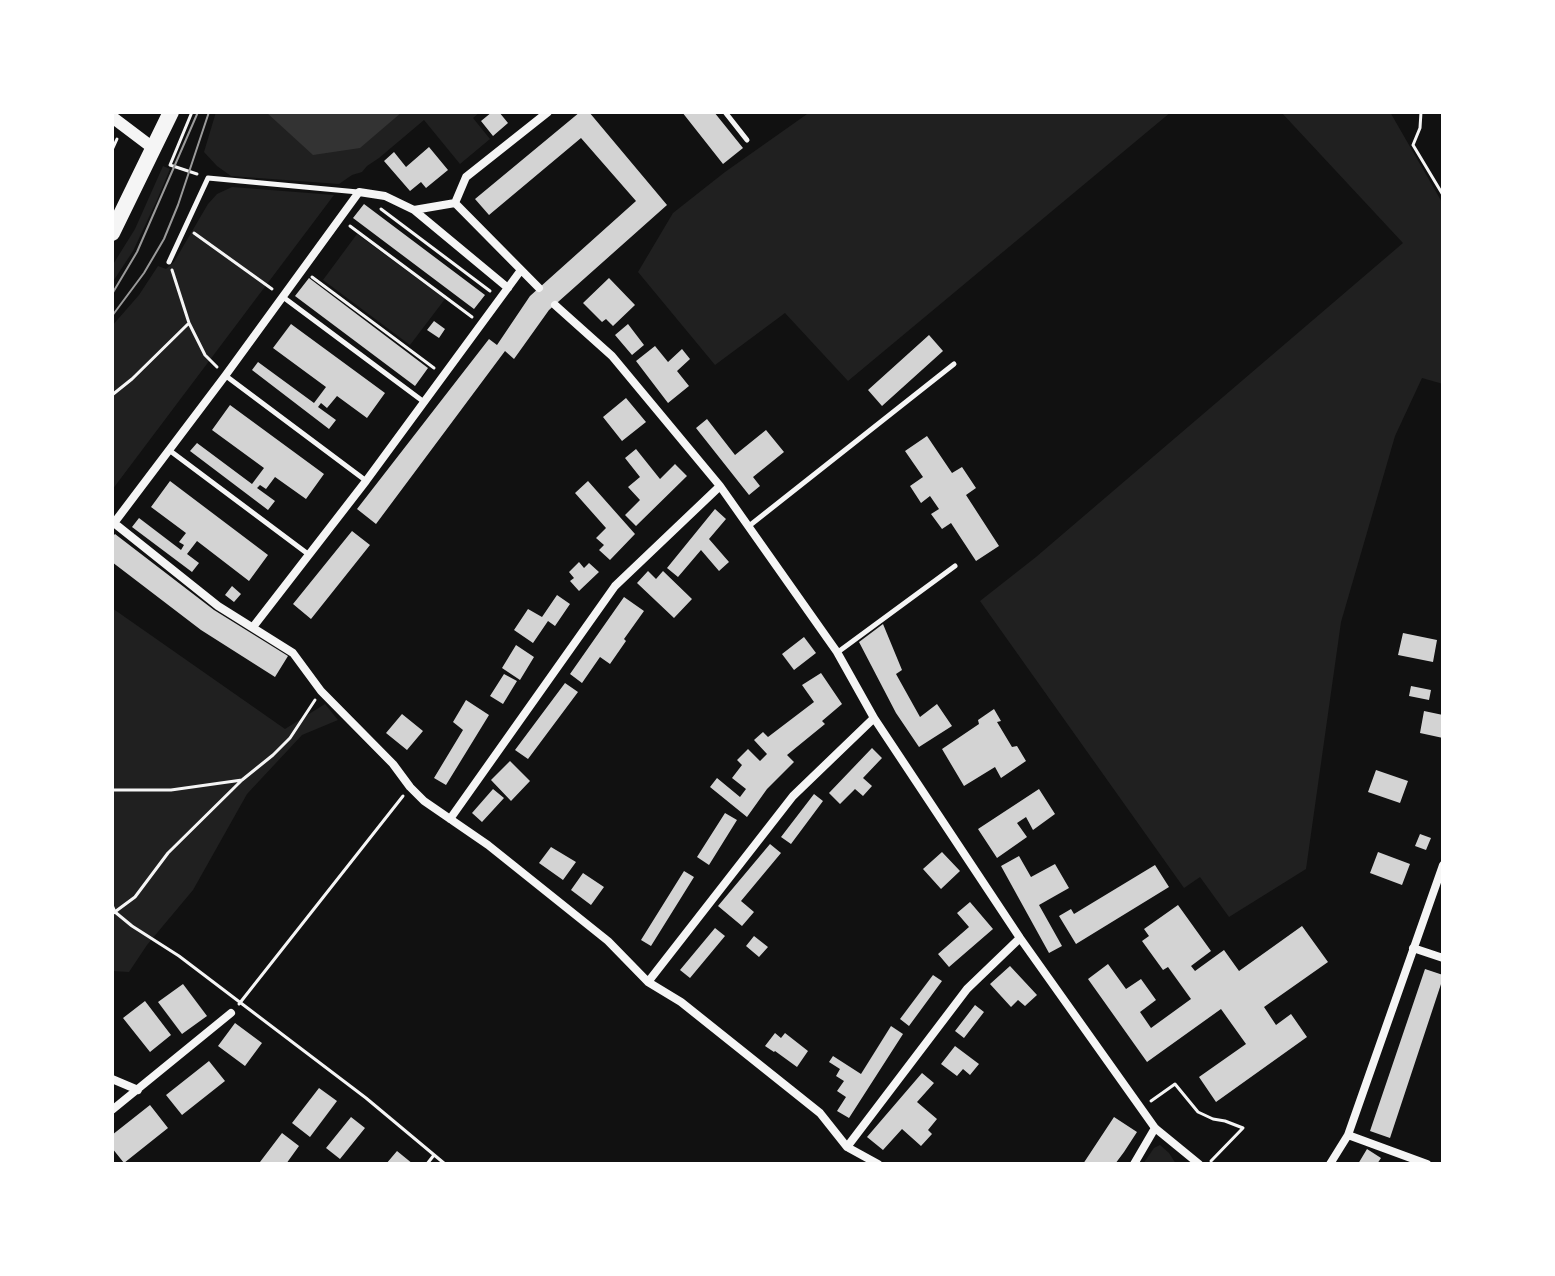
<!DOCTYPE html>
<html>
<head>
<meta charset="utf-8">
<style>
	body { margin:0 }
	#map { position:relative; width:1555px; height:1276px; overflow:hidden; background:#111; font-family:Figtree,sans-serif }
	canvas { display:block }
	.frame { position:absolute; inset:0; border:114px solid #fff; pointer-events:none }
</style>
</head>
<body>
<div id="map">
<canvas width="1555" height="1276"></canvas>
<div class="frame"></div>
</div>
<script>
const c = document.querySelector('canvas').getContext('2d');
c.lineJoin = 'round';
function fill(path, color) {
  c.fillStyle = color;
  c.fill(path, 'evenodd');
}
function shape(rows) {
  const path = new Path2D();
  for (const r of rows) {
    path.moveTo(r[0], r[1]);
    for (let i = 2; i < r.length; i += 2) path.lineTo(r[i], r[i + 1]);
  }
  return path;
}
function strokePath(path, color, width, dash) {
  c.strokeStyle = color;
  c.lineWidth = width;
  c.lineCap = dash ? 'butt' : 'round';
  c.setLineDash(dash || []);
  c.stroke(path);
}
fill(shape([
	[216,112,480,112,473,118,490,139,460,164,424,120,379,158,367,166,362,172,352,175,339,184,231,176,217,166,204,152],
	[810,112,1171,112,848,381,785,313,715,365,638,272,673,213,725,172],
	[1281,112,1390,112,1443,204,1443,384,1422,378,1395,436,1341,622,1306,869,1229,917,1200,877,1184,888,980,601,1036,557,1403,243],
	[163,166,170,169,157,200,133,251,112,283,112,266,135,229],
	[232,187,334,195,112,490,112,326,139,295,158,266,166,269,174,262,208,204,217,194],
	[357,234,445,299,410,345,323,280],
	[112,608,285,729,325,704,338,720,302,735,247,794,193,890,147,945,129,972,112,971],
	[1160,1145,1169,1153,1176,1164,1143,1164,1154,1148]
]), '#202020');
fill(shape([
	[266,112,402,112,360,148,313,155]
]), '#333');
fill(shape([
	[492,112,499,112,508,123,493,136,481,121],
	[580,112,589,112,667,205,549,310,514,359,505,351,376,524,357,509,489,339,497,345,530,296,636,201,581,138,489,215,475,199],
	[682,112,714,112,743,148,723,164],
	[429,147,448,170,426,188,421,182,410,191,384,161,394,152,406,167],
	[364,204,485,295,474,309,353,218],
	[309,278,428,368,415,386,295,296],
	[609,278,635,305,613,326,606,319,602,322,583,303],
	[434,321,445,329,439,338,427,330],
	[291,324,385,393,367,418,337,396,327,408,321,403,318,407,336,420,329,429,252,370,258,362,314,403,326,387,273,348],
	[628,324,644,345,632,355,615,335],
	[929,335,943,351,882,406,868,390],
	[655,346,668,362,682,349,690,359,677,371,689,386,668,403,636,361],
	[626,398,646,422,622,441,603,417],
	[230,405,324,474,306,499,275,477,266,489,260,485,257,488,275,501,268,510,190,451,197,443,252,484,264,468,212,430],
	[707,419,735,455,766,430,784,452,753,477,760,486,749,495,696,428],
	[927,436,952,473,962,467,976,488,966,495,999,546,976,561,951,523,942,529,931,514,939,509,930,496,921,503,910,486,923,477,905,451],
	[636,449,660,479,675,464,687,476,636,526,625,515,640,500,628,487,640,477,625,458],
	[170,481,268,555,249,581,197,541,187,554,199,563,192,572,132,527,139,518,181,550,184,545,179,542,186,533,151,507],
	[588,481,635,534,610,560,599,550,604,545,596,538,606,528,575,493],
	[715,509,726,519,709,539,729,562,719,571,701,550,678,577,667,568],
	[352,531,370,545,311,619,293,604],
	[115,534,214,610,288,656,275,677,201,630,112,562,112,537],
	[579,562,584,568,589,563,599,572,579,591,570,581,574,578,569,572],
	[648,571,656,579,663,571,692,599,674,618,637,583],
	[232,586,241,594,234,602,225,595],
	[557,595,570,604,555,626,548,621,533,643,514,630,528,609,542,617],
	[624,597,644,611,624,639,626,641,610,664,600,657,582,683,570,674],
	[883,624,902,670,896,674,920,717,937,704,952,726,919,747,896,713,859,642],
	[1403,633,1437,640,1433,662,1398,655],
	[804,637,816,653,794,670,782,654],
	[516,645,534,657,520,680,502,668],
	[821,673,842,704,822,721,825,724,787,755,794,762,767,789,747,817,710,787,717,778,740,797,746,789,732,778,742,765,737,760,748,749,760,761,767,754,754,740,763,732,768,737,814,702,802,685],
	[504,674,517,681,503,704,490,696],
	[565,683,578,692,528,759,515,750],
	[1411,686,1431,690,1429,700,1409,696],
	[466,700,489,715,446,785,434,778,463,730,453,722],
	[994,709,1001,721,997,722,1012,747,1017,746,1026,761,1001,778,995,767,964,786,942,749,979,724,978,720],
	[1424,711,1443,715,1443,738,1420,733],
	[402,714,423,731,407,750,386,733],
	[872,748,882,758,863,778,872,786,863,796,855,789,840,804,829,793],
	[510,761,530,781,511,801,491,780],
	[1376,770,1408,781,1400,803,1368,792],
	[493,789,504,798,482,822,472,813],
	[1039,789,1055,814,1033,830,1026,817,1017,823,1027,837,997,858,978,829],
	[814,794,823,801,791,844,781,837],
	[725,813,737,820,709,865,697,857],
	[1420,834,1431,838,1426,850,1415,846],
	[770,844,781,853,741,901,754,912,742,926,718,906],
	[551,847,576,862,563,880,539,863],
	[942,852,960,871,941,889,923,869],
	[1378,852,1410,864,1402,885,1370,873],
	[1019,856,1031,877,1055,864,1069,888,1039,905,1062,946,1049,953,1001,866],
	[1155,865,1169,887,1076,944,1059,916,1071,909,1074,914],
	[684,871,694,877,651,946,641,940],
	[583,873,604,887,591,905,571,890],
	[970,902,993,929,949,967,938,954,969,927,957,913],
	[1178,905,1211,951,1191,966,1195,971,1224,950,1239,971,1302,926,1328,962,1264,1007,1276,1025,1291,1014,1307,1037,1216,1102,1199,1077,1246,1044,1221,1009,1147,1062,1088,979,1108,964,1126,989,1141,979,1156,1000,1140,1012,1151,1028,1191,999,1168,967,1163,970,1142,941,1149,936,1144,929],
	[715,928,725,936,690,978,680,970],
	[754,936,768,947,759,957,746,946],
	[1010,966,1037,995,1025,1006,1018,1000,1011,1007,990,984],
	[1425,969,1443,975,1443,978,1390,1138,1370,1131],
	[933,975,942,981,909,1026,900,1019],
	[183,984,207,1016,182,1034,158,1002],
	[145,1001,171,1035,150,1052,123,1018],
	[975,1005,984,1012,964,1038,955,1031],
	[235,1023,262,1043,245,1066,218,1046],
	[891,1026,903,1034,849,1118,837,1111,846,1097,837,1091,844,1081,836,1076,840,1069,829,1062,833,1056,861,1074],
	[775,1033,781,1038,785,1033,808,1051,797,1067,775,1051,774,1052,765,1046],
	[955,1046,979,1064,970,1075,963,1069,957,1076,941,1064],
	[209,1061,225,1081,182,1115,166,1095],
	[922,1073,934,1083,917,1102,937,1119,928,1130,932,1134,921,1146,902,1129,883,1150,867,1137],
	[319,1088,337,1101,310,1137,292,1123],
	[150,1105,168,1128,124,1163,112,1148,112,1135],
	[351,1117,365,1128,340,1159,326,1148],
	[1114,1117,1137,1132,1124,1152,1115,1164,1083,1164],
	[282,1133,299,1146,286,1164,263,1164,260,1162],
	[1367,1149,1381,1158,1377,1164,1358,1164],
	[397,1151,413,1164,386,1164]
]), '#d3d3d3');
strokePath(shape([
	[192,112,170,165,197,174],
	[1421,112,1420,128,1413,145,1443,195],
	[112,150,117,139],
	[112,160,112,165],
	[381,209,490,291],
	[350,226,472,317],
	[194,233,272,289],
	[172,270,189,323,205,355,217,367],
	[312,277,434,368],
	[112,395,132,379,188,324],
	[112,790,171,790,242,780,273,755,290,738,315,700],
	[112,905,115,912,132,926,179,956,366,1098,445,1164],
	[112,914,135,897,168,853,242,780],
	[239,1004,403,796],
	[1151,1101,1175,1084,1198,1112,1213,1119,1225,1121,1243,1128,1211,1161],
	[427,1164,434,1155]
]), '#f5f5f5', 3);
strokePath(shape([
	[725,112,747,140],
	[169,262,208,178,358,192],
	[283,297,424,402],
	[226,376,365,480],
	[169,450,308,554],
	[749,526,954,364],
	[838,652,955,566]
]), '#f5f5f5', 5);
strokePath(shape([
	[455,203,414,210,385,196,359,192,225,376,114,523,218,606,293,653,321,691,393,764,410,787,424,801,488,845,608,941,648,982,681,1002,820,1113,847,1147,878,1164],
	[455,203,466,177,548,112],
	[455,203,539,288],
	[414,210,508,288],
	[555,305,612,356,720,486,837,652,874,718,1020,938,1155,1128,1199,1164],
	[253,627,366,481,521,270],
	[450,819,615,586,720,486],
	[1413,948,1443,958],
	[648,982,793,796,874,718],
	[112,1079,138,1090],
	[112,1110,231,1013],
	[1348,1135,1427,1164],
	[847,1147,967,989,1020,938],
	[1134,1164,1155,1128],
	[1330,1164,1348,1135,1443,865]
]), '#f5f5f5', 8);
strokePath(shape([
	[112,117,153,148]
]), '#f5f5f5', 12);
strokePath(shape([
	[112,233,171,112]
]), '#f5f5f5', 16);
strokePath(shape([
	[112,294,137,252,198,112],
	[112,316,144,273,164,239,178,205,209,112]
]), '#9a9a9a', 2);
</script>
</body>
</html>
